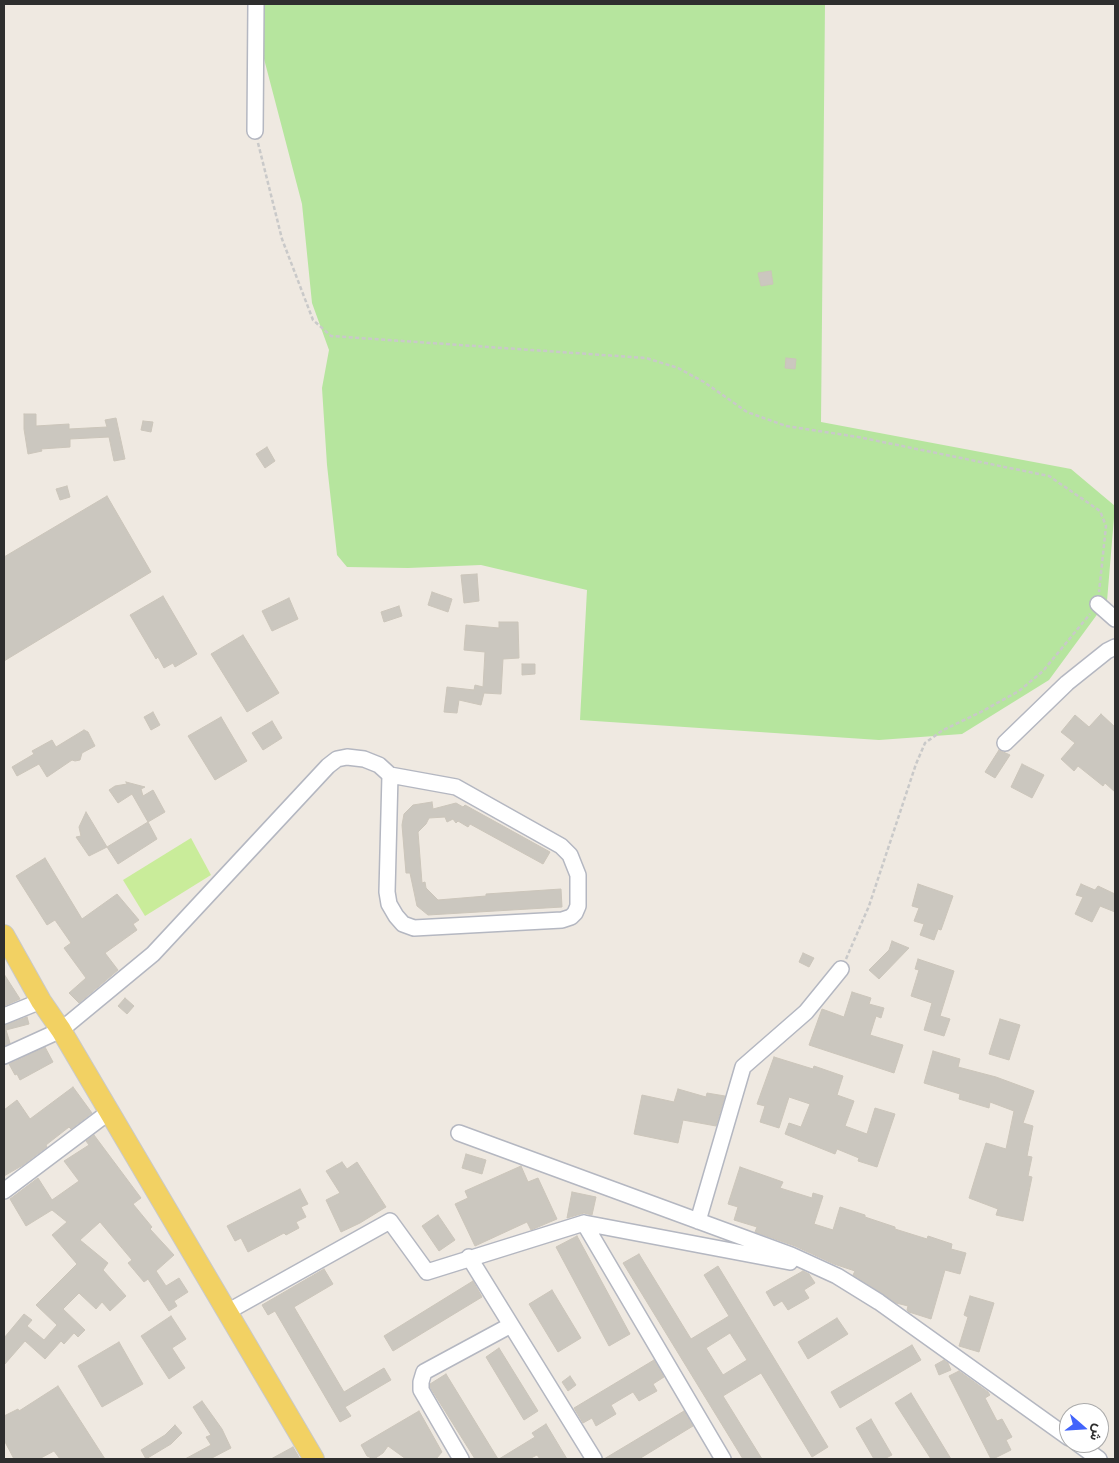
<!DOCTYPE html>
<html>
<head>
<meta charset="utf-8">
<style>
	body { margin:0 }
	#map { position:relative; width:1119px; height:1463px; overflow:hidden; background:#efe9e1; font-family:"Roboto Condensed",Vazirmatn,sans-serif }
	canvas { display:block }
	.frame { position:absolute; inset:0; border:5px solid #2e2e2e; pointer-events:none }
	.north { position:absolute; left:1059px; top:1403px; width:50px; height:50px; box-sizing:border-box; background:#fff; border:1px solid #ababab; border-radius:50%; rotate:109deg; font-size:14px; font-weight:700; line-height:20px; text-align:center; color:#2e2e2e }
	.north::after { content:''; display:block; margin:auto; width:18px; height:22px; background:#4264fb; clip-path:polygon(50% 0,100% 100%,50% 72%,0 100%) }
</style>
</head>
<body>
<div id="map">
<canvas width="1119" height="1463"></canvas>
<div class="frame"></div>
<div class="north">ش</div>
</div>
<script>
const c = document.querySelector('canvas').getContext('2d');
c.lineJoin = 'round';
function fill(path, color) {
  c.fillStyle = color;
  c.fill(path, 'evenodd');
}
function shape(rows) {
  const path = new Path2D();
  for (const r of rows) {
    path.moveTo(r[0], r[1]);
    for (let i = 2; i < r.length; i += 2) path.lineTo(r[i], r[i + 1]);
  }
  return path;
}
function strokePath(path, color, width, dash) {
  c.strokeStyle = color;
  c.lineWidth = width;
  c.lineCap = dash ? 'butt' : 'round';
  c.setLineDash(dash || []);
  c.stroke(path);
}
fill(shape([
	[263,4,825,4,821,422,1071,469,1115,506,1107,601,1049,680,962,734,879,740,580,720,587,590,481,565,408,568,347,567,337,555,327,465,322,388,329,350,312,303,302,204,263,55]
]), '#b6e59e');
fill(shape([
	[191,838,211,875,145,916,123,880]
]), '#c9ec9a');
const building = shape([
	[771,271,773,284,761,286,758,273,771,271],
	[786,358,796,359,795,369,785,368,786,358],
	[24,414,36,414,36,426,69,424,69,429,107,427,105,420,116,418,125,459,114,461,109,437,70,439,70,447,41,449,42,451,28,454,24,429,24,414],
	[143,421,153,422,151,432,141,430,143,421],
	[267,447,275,461,265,468,256,454,267,447],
	[67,486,70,497,60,500,56,489,67,486],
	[107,496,151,572,4,661,4,557,107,496],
	[477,574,479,601,464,603,461,575,477,574],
	[432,592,452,599,448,612,428,605,432,592],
	[163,596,197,654,175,667,173,663,164,668,158,657,156,659,130,615,163,596],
	[289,598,298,619,272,631,262,611,289,598],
	[399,606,402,616,384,622,381,612,399,606],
	[499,622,518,622,519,658,503,659,501,694,484,693,481,705,459,700,457,713,444,712,447,687,474,690,475,685,483,687,485,652,464,650,466,625,499,628,499,622],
	[243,635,279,693,247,712,211,654,243,635],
	[522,664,535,664,535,674,522,675,522,664],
	[153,712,160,725,151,730,144,717,153,712],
	[1101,714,1115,727,1115,792,1105,783,1103,786,1078,766,1074,771,1061,759,1075,743,1061,732,1075,715,1089,727,1101,714],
	[221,717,247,761,215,780,188,736,221,717],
	[272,721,282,738,263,750,252,733,272,721],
	[84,730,88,732,95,746,82,753,80,760,75,761,72,760,47,777,39,764,17,776,12,767,34,754,32,751,52,740,56,747,84,730],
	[999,750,1010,755,995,778,985,772,999,750],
	[1022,764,1044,775,1032,798,1011,787,1022,764],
	[126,782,145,787,141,789,143,796,153,790,165,812,148,822,132,794,118,803,109,790,115,786,127,784,126,782],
	[432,802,433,809,456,803,463,807,465,805,550,852,543,864,470,824,468,827,458,821,456,823,453,819,447,822,445,817,429,818,426,824,418,832,422,883,425,882,426,888,438,900,486,896,486,894,561,889,562,907,428,915,417,906,410,873,406,873,402,825,404,814,413,805,432,802],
	[86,812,107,847,89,856,76,837,81,836,79,827,86,812],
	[148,822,157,839,118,864,107,847,148,822],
	[45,858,82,919,117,894,139,920,133,924,137,930,105,953,118,970,79,1003,69,993,86,978,64,948,71,943,55,920,47,925,16,876,45,858],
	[918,884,953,896,941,930,938,929,934,940,920,935,924,924,914,921,919,908,912,906,918,884],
	[1081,884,1095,890,1098,886,1115,894,1115,912,1100,906,1092,922,1075,914,1083,897,1076,895,1081,884],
	[892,941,909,948,879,979,869,970,889,950,892,941],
	[803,953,814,958,809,967,799,962,803,953],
	[918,959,954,971,940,1016,950,1019,944,1036,924,1030,932,1003,911,996,919,970,915,969,918,959],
	[4,974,20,999,4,1006,4,974],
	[852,992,871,998,869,1004,884,1008,881,1018,876,1016,870,1035,903,1045,894,1073,809,1045,822,1009,844,1017,852,992],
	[125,998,134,1006,127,1014,118,1006,125,998],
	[27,1017,29,1024,6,1030,10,1043,4,1046,4,1025,27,1017],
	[1000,1019,1020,1025,1009,1060,989,1054,1000,1019],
	[45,1047,53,1062,20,1080,17,1074,15,1075,9,1064,45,1047],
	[933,1051,960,1059,958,1067,996,1077,1034,1091,1023,1123,1033,1126,1027,1156,1032,1157,1028,1176,1032,1177,1023,1221,996,1215,998,1209,969,1198,986,1143,1006,1149,1014,1111,990,1102,989,1108,959,1099,960,1094,924,1083,933,1051],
	[774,1057,813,1069,814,1066,843,1076,837,1095,854,1101,845,1126,867,1134,875,1108,895,1114,877,1167,858,1161,859,1158,837,1149,835,1154,785,1134,789,1123,801,1127,810,1104,789,1097,779,1128,760,1122,765,1106,757,1104,774,1057],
	[73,1087,92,1113,71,1129,69,1127,46,1145,47,1147,23,1165,4,1176,4,1110,17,1100,30,1119,73,1087],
	[678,1089,706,1097,707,1093,725,1096,716,1126,683,1120,678,1143,634,1134,642,1095,674,1102,678,1089],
	[94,1135,141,1198,133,1204,152,1227,150,1229,174,1255,156,1271,166,1286,179,1278,188,1292,174,1301,177,1306,169,1311,148,1279,144,1282,128,1263,132,1260,100,1222,80,1240,108,1263,103,1270,126,1296,110,1311,102,1302,96,1309,79,1293,63,1309,85,1330,78,1337,74,1333,64,1344,61,1341,45,1359,25,1341,4,1365,4,1338,24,1314,32,1320,27,1326,44,1340,57,1325,36,1305,77,1264,52,1235,67,1222,52,1210,26,1226,10,1199,38,1178,52,1200,79,1181,64,1161,89,1145,86,1141,94,1135],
	[466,1154,486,1160,482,1174,462,1168,466,1154],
	[342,1162,347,1169,357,1162,386,1207,360,1223,341,1232,326,1200,340,1193,326,1171,342,1162],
	[521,1166,528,1182,538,1178,557,1219,531,1230,527,1222,475,1246,455,1204,468,1198,465,1191,521,1166],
	[740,1167,783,1182,780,1188,812,1198,813,1193,823,1196,814,1224,833,1230,840,1207,865,1215,865,1217,895,1227,895,1229,927,1239,928,1236,952,1244,951,1249,966,1253,960,1274,945,1270,931,1319,909,1312,907,1310,908,1306,896,1303,853,1275,855,1271,834,1264,795,1246,755,1232,757,1227,734,1220,738,1207,728,1204,740,1167],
	[300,1189,308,1204,301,1207,306,1217,296,1222,299,1228,286,1235,284,1233,248,1252,241,1238,235,1241,227,1226,300,1189],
	[572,1192,596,1197,592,1215,584,1213,567,1218,572,1192],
	[438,1215,455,1240,439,1251,422,1226,438,1215],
	[577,1236,630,1334,609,1346,556,1247,577,1236],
	[639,1254,691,1339,729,1316,704,1275,718,1266,828,1447,812,1457,761,1373,723,1396,762,1459,743,1459,623,1263,639,1254],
	[730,1333,747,1360,723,1375,706,1348,730,1333],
	[324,1269,333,1284,294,1307,344,1392,384,1368,391,1380,345,1407,351,1416,340,1422,275,1311,268,1315,262,1305,324,1269],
	[803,1271,809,1274,815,1283,804,1290,809,1298,788,1310,782,1301,774,1306,766,1292,803,1271],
	[473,1281,482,1297,393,1351,384,1336,473,1281],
	[552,1290,581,1338,558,1352,529,1304,552,1290],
	[970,1296,994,1303,979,1352,959,1346,968,1317,964,1315,970,1296],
	[171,1316,186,1339,172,1348,185,1368,169,1379,141,1336,171,1316],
	[837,1318,848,1334,808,1359,798,1342,837,1318],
	[119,1342,143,1384,102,1407,78,1366,119,1342],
	[912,1345,921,1360,840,1408,831,1392,912,1345],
	[499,1348,538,1411,524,1420,486,1357,499,1348],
	[654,1360,664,1377,653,1384,657,1391,639,1401,633,1392,611,1405,616,1414,596,1426,592,1418,583,1423,574,1408,654,1360],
	[944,1360,948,1363,951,1370,939,1375,935,1365,944,1360],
	[959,1371,988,1392,990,1395,985,1398,997,1421,1002,1419,1012,1437,1006,1440,1011,1450,993,1459,991,1459,949,1376,959,1371],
	[446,1374,498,1459,475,1459,430,1387,430,1384,446,1374],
	[570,1376,576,1385,568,1391,562,1382,570,1376],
	[58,1386,105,1459,60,1459,54,1451,39,1459,14,1459,4,1440,4,1416,18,1409,19,1411,58,1386],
	[911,1393,951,1459,931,1459,895,1403,911,1393],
	[202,1401,222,1429,231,1448,210,1459,185,1459,211,1445,206,1437,211,1435,193,1407,202,1401],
	[419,1411,442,1452,436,1459,406,1459,388,1446,383,1453,374,1459,367,1456,361,1445,419,1411],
	[684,1411,693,1426,639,1459,604,1459,684,1411],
	[871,1419,892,1455,884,1459,874,1459,856,1428,871,1419],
	[546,1424,567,1459,540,1459,537,1455,529,1459,499,1459,535,1437,532,1433,546,1424],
	[175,1425,182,1433,171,1444,146,1459,141,1450,165,1435,175,1425],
	[293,1447,300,1459,271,1459,293,1447]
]);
fill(building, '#cbc7bf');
strokePath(building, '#cbc5ba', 1);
const minor = shape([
	[255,131,256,4],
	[1098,604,1115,619],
	[1005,743,1067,683,1107,651,1115,647],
	[4,1016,41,1001],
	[4,1056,61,1030,153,954,328,766,337,759,347,757,364,759,379,765,390,775,456,787,561,846,570,855,578,875,578,906,575,913,571,917,562,920,414,928,403,924,396,916,389,904,387,892,390,775],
	[459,1133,791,1255,837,1276,879,1302,1069,1438],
	[4,1191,109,1112],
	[698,1221,743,1067,806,1012,841,969],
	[584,1223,723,1459],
	[469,1257,594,1459],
	[227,1312,390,1221,427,1272,584,1223,790,1262],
	[1077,1443,1099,1459],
	[461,1459,421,1390,421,1382,424,1372,511,1325]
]);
const major = shape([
	[4,935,41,1001,61,1030,314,1459]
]);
strokePath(minor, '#b4b7c1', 18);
strokePath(major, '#c9c9c9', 22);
strokePath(shape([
	[258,143,282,239,313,320,331,336,646,358,678,368,704,382,747,412,786,426,858,437,1049,476,1100,511,1106,526,1099,592],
	[846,959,869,906,916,764,925,743,943,730,979,713,1019,691,1043,671,1090,614]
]), '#c9c9c9', 2.5, [4, 2.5]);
strokePath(minor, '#fff', 15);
strokePath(major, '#f2d163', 20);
</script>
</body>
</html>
